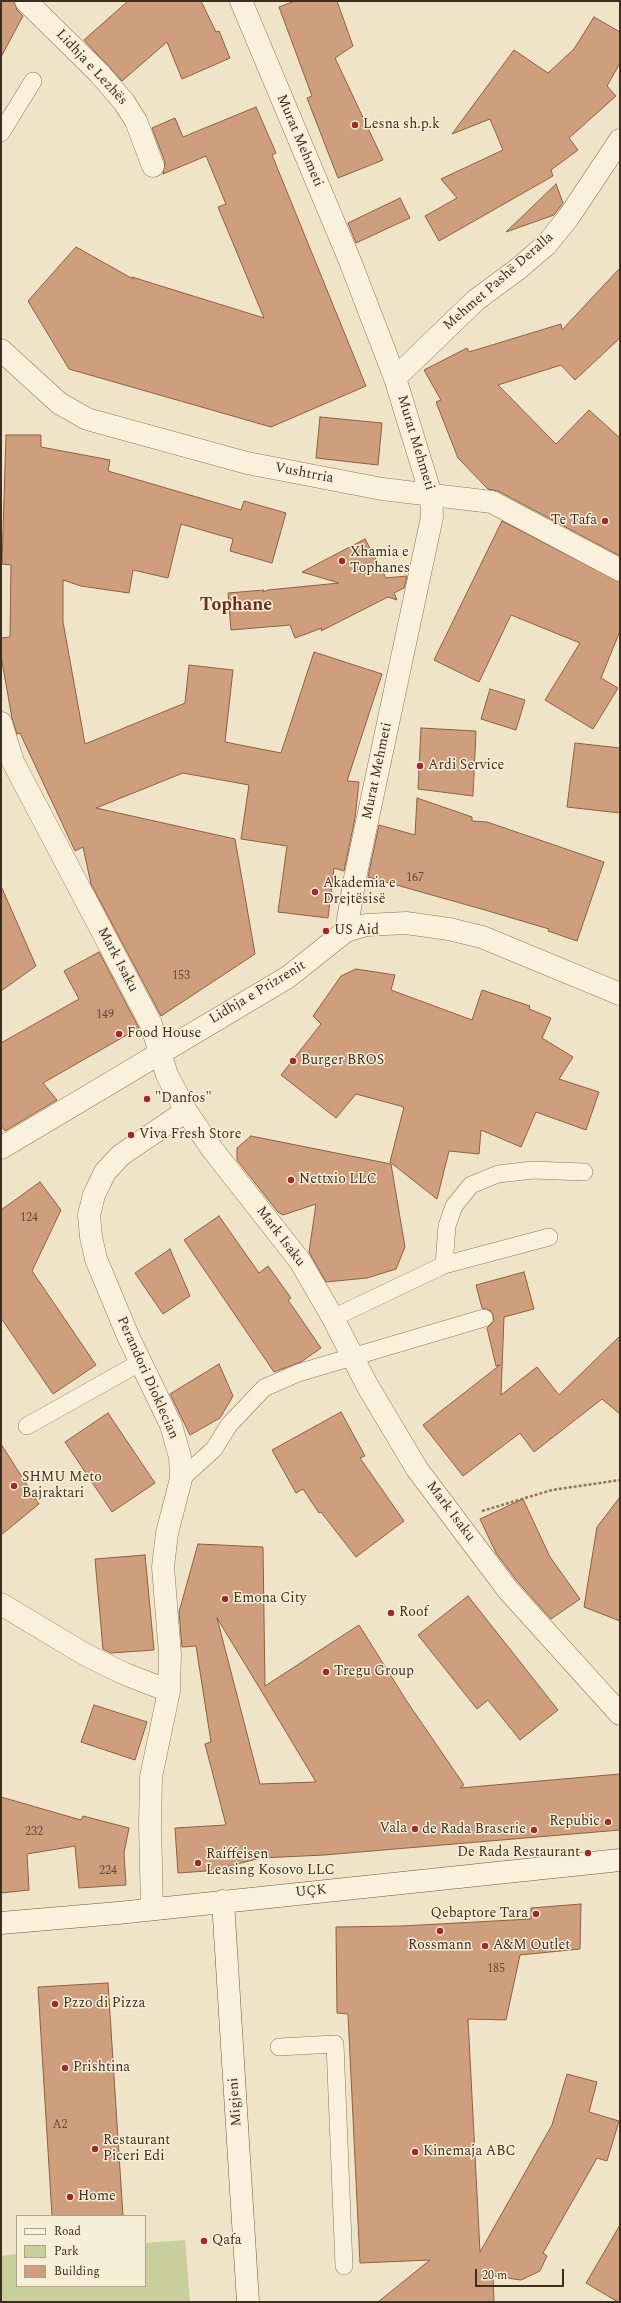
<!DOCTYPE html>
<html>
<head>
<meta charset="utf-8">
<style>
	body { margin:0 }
	#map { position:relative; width:621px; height:2303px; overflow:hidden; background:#f0e4c8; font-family:Spectral,serif }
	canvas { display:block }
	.frame { position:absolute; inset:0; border:2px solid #3d2e20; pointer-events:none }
	.legend { position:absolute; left:16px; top:2215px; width:130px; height:72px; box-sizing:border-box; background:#f7eed8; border:1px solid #ada18e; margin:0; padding:5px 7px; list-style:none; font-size:12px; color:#3d2e20 }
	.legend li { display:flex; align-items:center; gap:8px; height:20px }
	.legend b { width:20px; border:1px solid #ada18e }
	.scale { position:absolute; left:475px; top:2269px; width:89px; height:18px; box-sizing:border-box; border:2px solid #3d2e20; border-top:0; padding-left:5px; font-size:12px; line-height:14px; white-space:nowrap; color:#3d2e20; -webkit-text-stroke:3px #f7eed8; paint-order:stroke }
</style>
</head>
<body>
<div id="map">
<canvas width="621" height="2303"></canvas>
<div class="frame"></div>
<ul class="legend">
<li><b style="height:5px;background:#faf1dc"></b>Road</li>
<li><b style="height:11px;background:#c9cf9b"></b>Park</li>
<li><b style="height:11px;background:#cf9f7d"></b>Building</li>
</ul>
<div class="scale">20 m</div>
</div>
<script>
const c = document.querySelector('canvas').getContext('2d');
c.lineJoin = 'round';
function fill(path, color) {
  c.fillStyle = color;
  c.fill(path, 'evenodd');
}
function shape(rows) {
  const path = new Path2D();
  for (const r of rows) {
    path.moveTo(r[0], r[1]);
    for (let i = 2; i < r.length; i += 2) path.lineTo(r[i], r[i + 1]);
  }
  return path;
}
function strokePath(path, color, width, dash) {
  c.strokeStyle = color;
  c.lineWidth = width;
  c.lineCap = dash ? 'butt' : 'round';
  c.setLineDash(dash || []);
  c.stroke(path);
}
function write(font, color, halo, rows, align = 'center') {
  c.font = font + ' Spectral,serif';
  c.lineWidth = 3;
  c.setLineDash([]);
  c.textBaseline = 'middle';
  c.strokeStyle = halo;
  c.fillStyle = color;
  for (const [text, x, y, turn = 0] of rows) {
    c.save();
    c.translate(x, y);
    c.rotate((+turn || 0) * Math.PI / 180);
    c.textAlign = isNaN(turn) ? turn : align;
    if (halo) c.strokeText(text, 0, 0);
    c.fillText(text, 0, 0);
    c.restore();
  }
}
fill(shape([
	[185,2240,190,2302,1,2302,1,2256,17,2254,17,2286,145,2286,145,2243]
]), '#c9cf9b');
const building = shape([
	[1,1,14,1,17,10,23,16,1,57,1,1],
	[128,1,201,1,216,32,219,31,230,58,182,79,167,42,122,81,84,40,128,1],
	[295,1,337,1,353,46,335,58,383,160,338,178,307,98,312,96,279,7,295,1],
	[594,17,620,32,620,63,607,86,616,96,569,138,578,150,551,170,553,176,439,241,425,216,457,198,441,179,503,150,490,119,452,134,514,50,548,73,574,49,594,17],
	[256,107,276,153,272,155,366,386,271,427,69,369,28,301,76,247,133,279,132,277,264,318,218,207,226,204,206,156,163,174,165,162,152,128,175,118,183,137,256,107],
	[556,184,563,203,554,215,506,232,556,184],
	[400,198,410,218,356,243,348,223,400,198],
	[620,268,620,338,575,380,561,365,498,385,556,444,589,410,620,438,620,556,498,491,488,489,458,458,436,402,441,400,424,370,467,348,469,352,561,324,562,330,620,268],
	[320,417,382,423,378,465,316,458,320,417],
	[6,435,41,435,41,447,110,460,108,471,241,510,244,501,286,513,272,563,230,551,233,539,181,524,168,578,133,570,129,593,81,586,63,580,63,622,85,744,185,703,189,665,233,670,225,742,281,753,314,652,382,674,347,781,359,782,355,818,344,871,334,868,328,918,278,912,287,846,241,839,249,785,183,773,96,808,235,839,255,954,161,1016,91,884,83,847,75,851,20,733,17,734,12,718,1,656,1,638,10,637,11,565,2,564,6,435],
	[502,521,620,582,620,631,601,678,618,688,593,729,545,700,580,643,511,615,479,682,434,660,502,521],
	[365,539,386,578,407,576,404,588,394,593,397,600,388,597,321,631,322,628,295,638,290,625,231,630,228,593,264,590,263,592,268,590,339,583,302,572,365,539],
	[490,689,525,700,516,730,481,719,490,689],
	[421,728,476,731,473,796,418,789,421,728],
	[575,743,620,748,620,813,567,807,575,743],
	[417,798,472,817,472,821,487,822,604,862,577,941,548,931,549,929,485,910,368,877,379,825,415,835,417,798],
	[1,886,36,966,1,991,1,886],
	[99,952,139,1028,43,1083,57,1100,5,1131,1,1126,1,1043,79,999,64,971,99,952],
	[356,969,395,975,391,990,472,1020,482,990,530,1006,529,1009,551,1018,542,1038,573,1057,559,1079,599,1092,586,1130,536,1112,521,1147,481,1130,479,1154,449,1151,437,1199,390,1162,404,1107,356,1094,336,1118,281,1075,321,1024,313,1016,341,976,356,969],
	[251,1136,391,1164,405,1247,396,1269,367,1278,326,1282,309,1252,316,1204,283,1215,278,1212,237,1160,237,1148,251,1136],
	[40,1182,61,1210,32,1271,96,1365,53,1394,1,1318,1,1210,40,1182],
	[219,1216,259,1273,268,1266,291,1298,288,1300,321,1348,301,1362,274,1372,184,1240,219,1216],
	[170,1249,190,1296,163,1314,135,1273,170,1249],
	[524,1272,534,1309,504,1317,501,1395,537,1367,559,1395,620,1336,620,1414,602,1399,534,1452,520,1433,463,1476,423,1425,500,1365,496,1366,487,1328,494,1321,493,1315,491,1311,482,1308,476,1285,524,1272],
	[219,1364,233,1396,220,1418,190,1435,170,1394,219,1364],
	[341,1412,365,1456,360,1458,404,1521,356,1557,321,1512,319,1513,303,1489,296,1493,272,1450,341,1412],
	[108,1413,155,1483,112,1512,65,1442,108,1413],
	[1,1444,39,1504,1,1535,1,1444],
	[620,1497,620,1621,584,1607,597,1527,620,1497],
	[523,1499,550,1557,580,1599,551,1619,518,1582,496,1553,480,1519,523,1499],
	[198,1544,263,1547,265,1686,359,1625,406,1700,464,1785,460,1788,620,1774,620,1830,324,1855,261,1858,221,1868,221,1870,178,1873,175,1828,226,1825,205,1744,211,1742,196,1646,182,1647,179,1612,198,1544],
	[217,1618,265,1697,316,1782,260,1784,217,1618],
	[145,1555,154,1650,111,1653,103,1649,95,1559,145,1555],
	[468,1596,558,1710,520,1740,488,1700,477,1709,418,1635,468,1596],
	[94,1705,147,1722,135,1760,81,1742,94,1705],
	[1,1797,81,1820,83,1816,129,1828,124,1853,126,1885,79,1888,75,1846,27,1854,29,1890,1,1893,1,1797],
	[581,1904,580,1949,520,1955,506,2020,468,2019,480,2252,552,2125,567,2074,597,2082,589,2112,619,2121,607,2161,597,2158,543,2253,547,2256,540,2271,521,2280,493,2276,494,2302,378,2302,430,2260,360,2263,348,2014,337,2013,336,1927,402,1926,531,1919,531,1908,581,1904],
	[108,1983,123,2216,52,2216,38,1987,108,1983],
	[620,2225,620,2302,618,2302,586,2283,620,2225]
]);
fill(building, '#cf9f7d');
strokePath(building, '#8d5f41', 1);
const service = shape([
	[1,133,33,81],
	[444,1265,447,1226,454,1206,471,1185,498,1174,533,1170,584,1172],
	[333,1318,444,1265,549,1237],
	[27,1426,141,1362],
	[181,1479,214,1449,229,1425,264,1388,298,1373,484,1318],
	[279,2047,335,2044,344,2266]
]);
const minor = shape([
	[26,1,99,73,124,102,136,121,153,166],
	[241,1,350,261,395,378,431,495,432,517,355,878,346,931],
	[1,350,59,403,87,419,247,463,382,489,492,502,620,570],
	[395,378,476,300,518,269,546,245,568,218,620,140],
	[1,723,13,762,151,1024,167,1075,186,1111,212,1149,300,1261,333,1318,367,1385,417,1469,508,1590,620,1714],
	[1,1604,86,1655,125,1674,169,1691],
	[152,1909,150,1825,151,1777,169,1691,170,1654,163,1567,167,1533,181,1479,180,1457,171,1425,128,1336,96,1259,91,1237,89,1215,94,1195,105,1172,121,1155,186,1111]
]);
const tertiary = shape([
	[1,1148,288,977,346,931,366,925,406,923,449,929,482,937,620,994]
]);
const secondary = shape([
	[223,1901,248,2302],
	[1,1923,118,1913,620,1860]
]);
strokePath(service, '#8d765c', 18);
strokePath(minor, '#8d765c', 23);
strokePath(tertiary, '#8d765c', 23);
strokePath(secondary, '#6f573f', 23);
strokePath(shape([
	[482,1511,552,1490,620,1480]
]), '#8d765c', 2.5, [3, 2]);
strokePath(service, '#faf1dc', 17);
strokePath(minor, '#faf1dc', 22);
strokePath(tertiary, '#faf1dc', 22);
strokePath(secondary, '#faf1dc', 22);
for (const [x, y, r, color] of [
	[355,125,4,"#9e2a2b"],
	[605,521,4,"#9e2a2b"],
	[342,561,4,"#9e2a2b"],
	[420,766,4,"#9e2a2b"],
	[315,892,4,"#9e2a2b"],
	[326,931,4,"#9e2a2b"],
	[119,1034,4,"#9e2a2b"],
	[293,1061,4,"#9e2a2b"],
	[147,1099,4,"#9e2a2b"],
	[131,1135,4,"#9e2a2b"],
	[291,1180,4,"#9e2a2b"],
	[14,1486,4,"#9e2a2b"],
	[225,1599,4,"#9e2a2b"],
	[391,1613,4,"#9e2a2b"],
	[326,1672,4,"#9e2a2b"],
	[608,1822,4,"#9e2a2b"],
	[415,1829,4,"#9e2a2b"],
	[534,1830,4,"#9e2a2b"],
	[588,1853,4,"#9e2a2b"],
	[198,1863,4,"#9e2a2b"],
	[536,1914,4,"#9e2a2b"],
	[440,1931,4,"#9e2a2b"],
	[485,1946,4,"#9e2a2b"],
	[55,2004,4,"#9e2a2b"],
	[65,2068,4,"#9e2a2b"],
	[95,2149,4,"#9e2a2b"],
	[415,2152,4,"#9e2a2b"],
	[70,2197,4,"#9e2a2b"],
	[204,2241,4,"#9e2a2b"]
]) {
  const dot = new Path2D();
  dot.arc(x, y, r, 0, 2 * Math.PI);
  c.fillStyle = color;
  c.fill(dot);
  strokePath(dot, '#f7eed8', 1.5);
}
write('12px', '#624a37', null, [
	["167",415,879],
	["153",181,977],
	["149",105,1016],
	["124",29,1219],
	["232",34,1833],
	["224",108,1872],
	["185",496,1970],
	["A2",60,2126]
]);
write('14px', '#3d2e20', '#f7eed8', [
	["Lidhja e Lezhës",91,68,47],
	["Murat Mehmeti",299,141,67],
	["Mehmet Pashë Deralla",499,282,-41],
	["Murat Mehmeti",415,443,73],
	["Vushtrria",304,474,11],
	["Murat Mehmeti",378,771,-78],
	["Mark Isaku",117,960,62],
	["Lidhja e Prizrenit",258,993,-31],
	["Mark Isaku",280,1237,53],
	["Perandori Dioklecian",147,1378,66],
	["Mark Isaku",450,1512,53],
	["UÇK",311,1892,-6],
	["Migjeni",236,2102,-94]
]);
write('14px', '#3d2e20', '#f7eed8', [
	["Lesna sh.p.k",363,125],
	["Te Tafa",597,521,"right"],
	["Xhamia e",350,553],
	["Tophanes",350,569],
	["Ardi Service",428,766],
	["Akademia e",323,884],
	["Drejtësisë",323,900],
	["US Aid",334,931],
	["Food House",127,1034],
	["Burger BROS",301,1061],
	["\"Danfos\"",155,1099],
	["Viva Fresh Store",139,1135],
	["Nettxio LLC",299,1180],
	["SHMU Meto",22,1478],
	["Bajraktari",22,1494],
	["Emona City",233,1599],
	["Roof",399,1613],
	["Tregu Group",334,1672],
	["Repubic",600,1822,"right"],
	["Vala",407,1829,"right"],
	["de Rada Braserie",526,1830,"right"],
	["De Rada Restaurant",580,1853,"right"],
	["Raiffeisen",206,1855],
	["Leasing Kosovo LLC",206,1871],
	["Qebaptore Tara",528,1914,"right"],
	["Rossmann",440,1946,"center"],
	["A&M Outlet",493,1946],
	["Pzzo di Pizza",63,2004],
	["Prishtina",73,2068],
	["Restaurant",103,2141],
	["Piceri Edi",103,2157],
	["Kinemaja ABC",423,2152],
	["Home",78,2197],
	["Qafa",212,2241]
], 'left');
write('bold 18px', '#6b2e1e', '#f7eed8', [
	["Tophane",236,606]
]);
</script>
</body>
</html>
